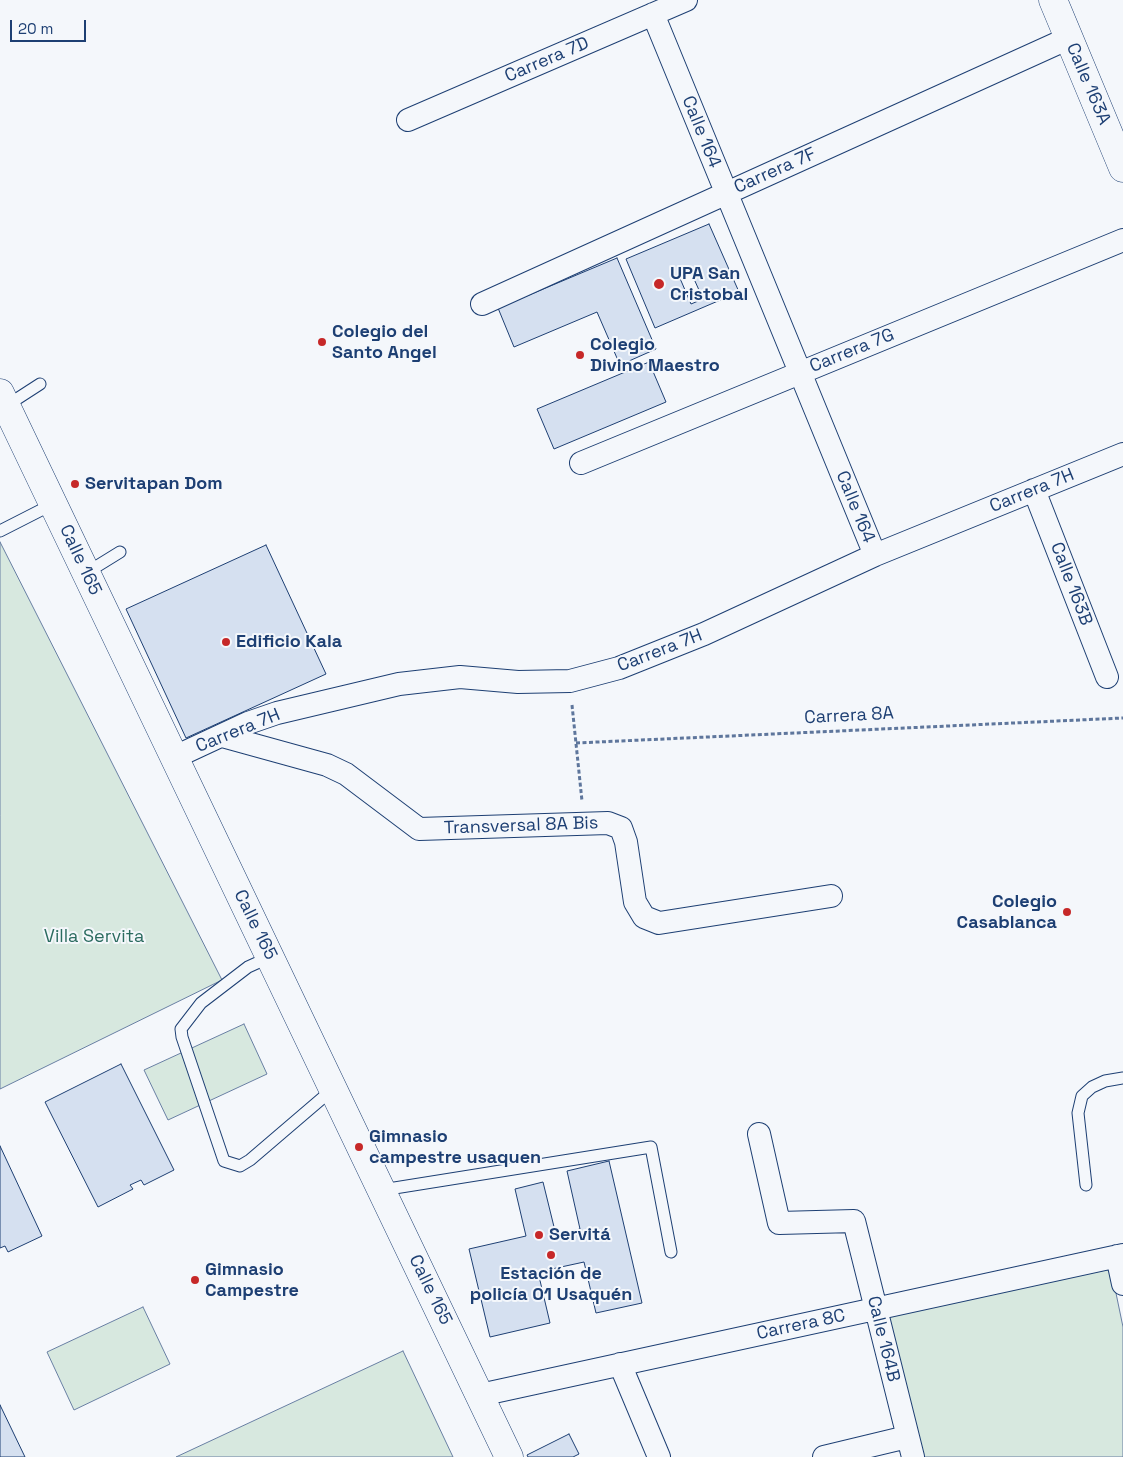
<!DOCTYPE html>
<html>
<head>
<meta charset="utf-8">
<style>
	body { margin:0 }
	#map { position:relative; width:1123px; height:1457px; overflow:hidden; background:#f4f7fb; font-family:"Space Grotesk",sans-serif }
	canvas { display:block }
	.scale { position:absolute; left:10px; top:20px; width:76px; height:22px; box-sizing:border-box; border:2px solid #1d3f73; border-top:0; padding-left:6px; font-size:15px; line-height:18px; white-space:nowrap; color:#1d3f73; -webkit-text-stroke:4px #f4f7fb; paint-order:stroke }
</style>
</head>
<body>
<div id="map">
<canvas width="1123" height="1457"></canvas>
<div class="scale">20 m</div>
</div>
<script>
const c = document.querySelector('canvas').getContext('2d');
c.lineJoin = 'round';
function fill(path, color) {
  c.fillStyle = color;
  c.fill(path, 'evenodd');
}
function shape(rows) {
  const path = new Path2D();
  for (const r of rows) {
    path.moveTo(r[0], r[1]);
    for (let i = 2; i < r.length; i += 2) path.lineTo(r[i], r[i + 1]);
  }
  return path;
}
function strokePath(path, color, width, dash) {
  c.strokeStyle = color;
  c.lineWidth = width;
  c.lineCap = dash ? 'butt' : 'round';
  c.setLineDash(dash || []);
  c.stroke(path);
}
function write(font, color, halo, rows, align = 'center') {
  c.font = font + ' "Space Grotesk",sans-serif';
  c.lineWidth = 4;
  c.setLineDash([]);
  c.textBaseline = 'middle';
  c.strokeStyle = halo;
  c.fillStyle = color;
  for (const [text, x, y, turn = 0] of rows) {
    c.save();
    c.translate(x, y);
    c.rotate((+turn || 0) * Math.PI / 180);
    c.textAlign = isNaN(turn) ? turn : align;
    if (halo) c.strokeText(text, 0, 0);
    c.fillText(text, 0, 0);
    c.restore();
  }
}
const green = shape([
	[0,542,222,980,0,1089,0,542],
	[244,1024,267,1074,168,1120,144,1070,244,1024],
	[1111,1269,1123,1327,1123,1457,914,1457,876,1316,1111,1269],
	[143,1307,170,1364,74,1410,47,1352,143,1307],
	[403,1351,453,1457,176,1457,403,1351]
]);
fill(green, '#d7e8df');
strokePath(green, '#687fa3', 1);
const building = shape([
	[709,224,739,292,655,328,626,259,709,224],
	[690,270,703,299,691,304,679,276,690,270],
	[617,258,656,349,620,365,597,312,514,347,498,308,617,258],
	[649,362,666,402,554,449,537,409,649,362],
	[266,545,326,674,186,738,126,609,266,545],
	[121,1064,174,1170,144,1185,141,1180,130,1185,133,1189,98,1207,45,1102,121,1064],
	[0,1146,42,1236,8,1252,5,1246,0,1248,0,1146],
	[609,1161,642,1303,596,1313,584,1262,538,1272,550,1323,490,1337,469,1249,526,1236,515,1189,543,1182,556,1235,580,1229,567,1171,609,1161],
	[0,1405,25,1457,0,1457,0,1405],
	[569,1434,579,1454,573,1457,528,1457,527,1455,569,1434]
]);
fill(building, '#d5e0f0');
strokePath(building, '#1d3f73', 1);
const lane = shape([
	[6,406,40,384],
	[0,531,53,504],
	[86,573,120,552],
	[270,957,248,967,201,1003,181,1029,182,1037,224,1161,240,1166,250,1160,333,1089],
	[1086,1185,1078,1113,1082,1096,1092,1087,1105,1081,1123,1078],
	[382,1190,651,1147,671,1252]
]);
const street = shape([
	[653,14,875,555],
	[408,120,686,0],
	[482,304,1069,38],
	[581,463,1123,240],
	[1034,490,1107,677],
	[222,736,327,765,346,774,419,829,608,823,621,828,626,842,635,902,644,917,659,923,831,896],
	[175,757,248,723,277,713,399,684,460,677,518,682,570,681,619,668,704,634,875,555,1123,454],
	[759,1134,779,1223,854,1221,913,1457],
	[1117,1256,1123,1284],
	[620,1364,659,1457],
	[480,1395,1123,1255],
	[824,1457,907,1437]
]);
const secondary = shape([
	[1053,0,1123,168],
	[0,393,509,1457]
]);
strokePath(lane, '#1d3f73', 13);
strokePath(street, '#1d3f73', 24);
strokePath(secondary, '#1d3f73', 29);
strokePath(shape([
	[572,705,582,801],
	[576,743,1123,718]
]), '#5e769c', 3, [4, 2.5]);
strokePath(lane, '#f4f7fb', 11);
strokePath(street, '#f4f7fb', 22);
strokePath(secondary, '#f4f7fb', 28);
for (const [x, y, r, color] of [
	[659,284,6,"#c62828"],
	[322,342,5,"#c62828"],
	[580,355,5,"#c62828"],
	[75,484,5,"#c62828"],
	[226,642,5,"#c62828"],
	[1067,912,5,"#c62828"],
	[359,1147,5,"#c62828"],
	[539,1235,5,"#c62828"],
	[551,1255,5,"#c62828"],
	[195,1280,5,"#c62828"]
]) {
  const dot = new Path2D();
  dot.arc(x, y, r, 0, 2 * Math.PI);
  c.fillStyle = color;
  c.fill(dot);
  strokePath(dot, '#f4f7fb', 2);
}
write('18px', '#1d3f73', '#f4f7fb', [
	["Carrera 7D",547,60,-23],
	["Calle 163A",1088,84,67],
	["Calle 164",701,132,68],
	["Carrera 7F",775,171,-24],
	["Carrera 7G",852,351,-22],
	["Carrera 7H",1032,491,-22],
	["Calle 164",855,507,68],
	["Calle 165",80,560,65],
	["Calle 163B",1071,584,69],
	["Carrera 7H",660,651,-21],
	["Carrera 8A",849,716,-3],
	["Carrera 7H",238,731,-22],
	["Transversal 8A Bis",521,826,-2],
	["Calle 165",255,925,64],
	["Calle 165",430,1290,64],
	["Carrera 8C",801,1325,-12],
	["Calle 164B",883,1339,76]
]);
write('bold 18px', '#1d3f73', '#f4f7fb', [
	["UPA San",670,274],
	["Cristobal",670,295],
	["Colegio del",332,332],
	["Santo Angel",332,353],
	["Colegio",590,345],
	["Divino Maestro",590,366],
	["Servitapan Dom",85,484],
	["Edificio Kala",236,642],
	["Colegio",1057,902,"right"],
	["Casablanca",1057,923,"right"],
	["Gimnasio",369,1137],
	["campestre usaquen",369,1158],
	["Servitá",549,1235],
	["Gimnasio",205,1270],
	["Campestre",205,1291],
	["Estación de",551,1274,"center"],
	["policía 01 Usaquén",551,1295,"center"]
], 'left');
write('18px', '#2c6c60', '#f4f7fb', [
	["Villa Servita",94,937]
]);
</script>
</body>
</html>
